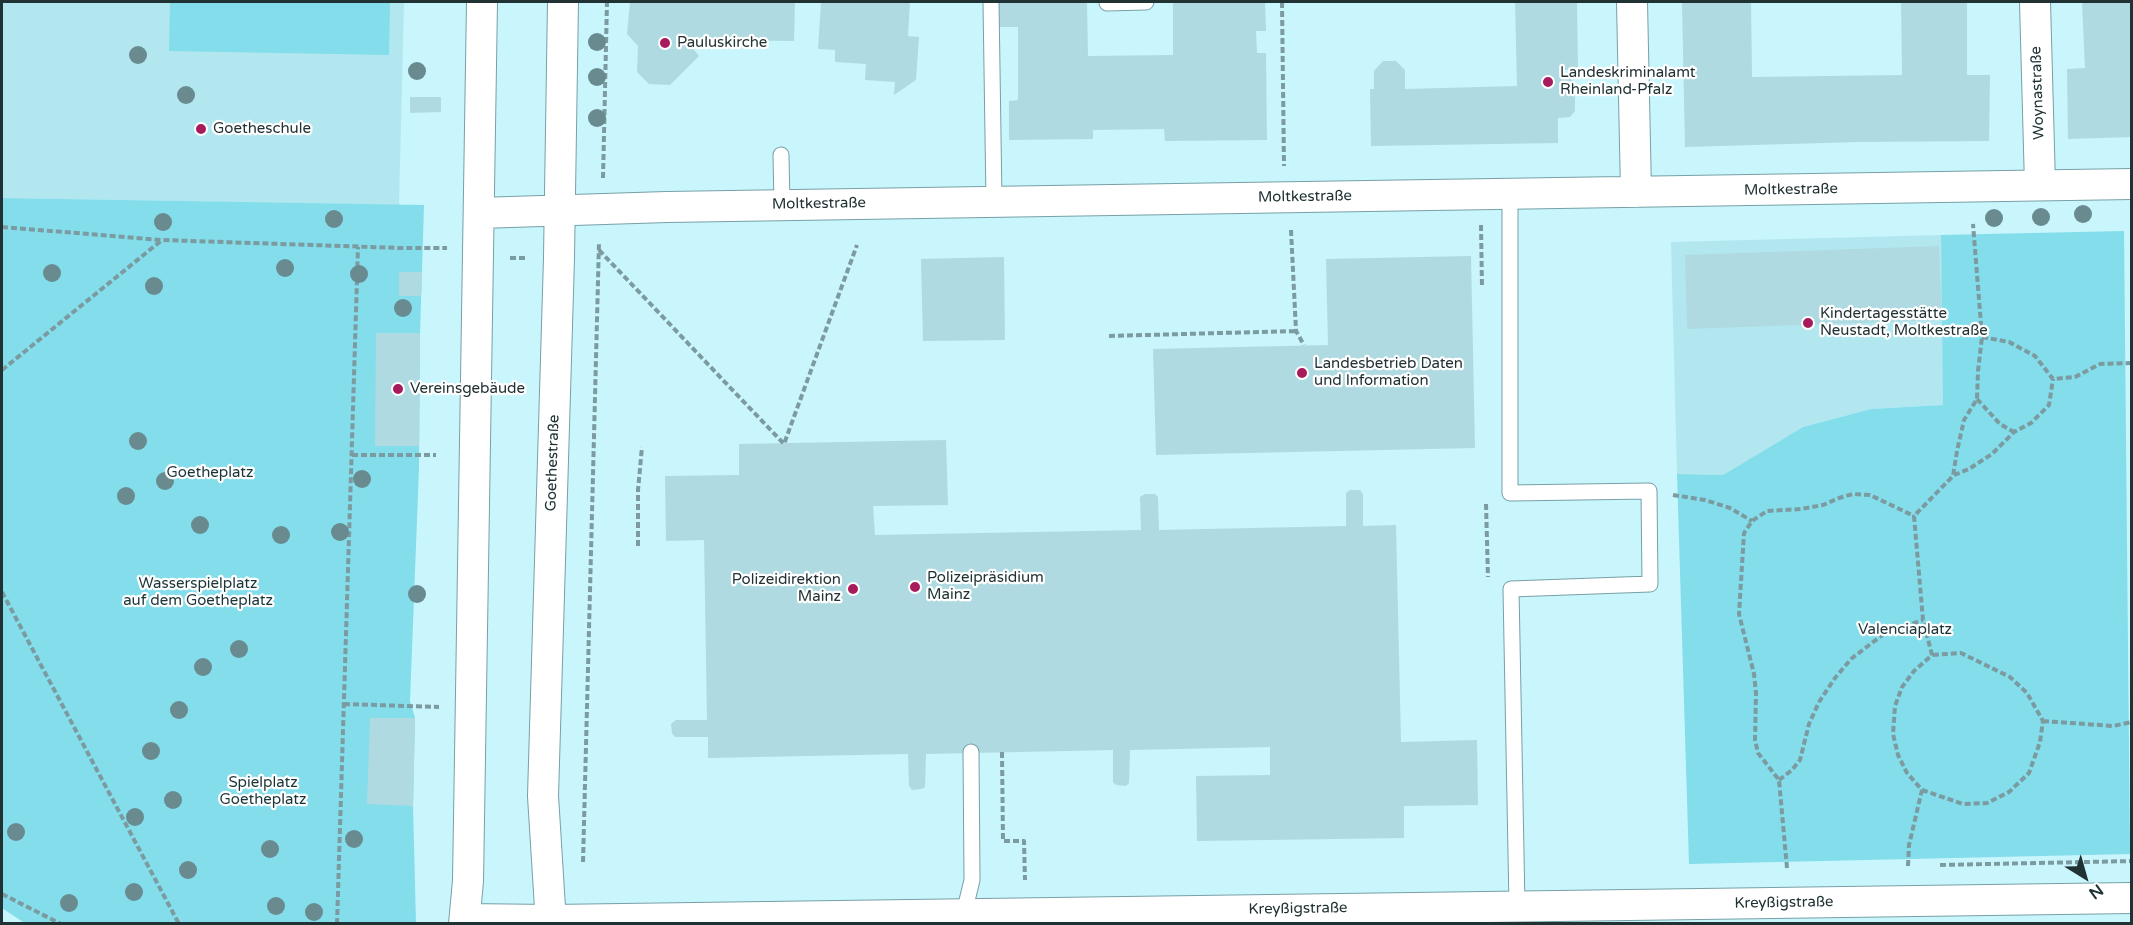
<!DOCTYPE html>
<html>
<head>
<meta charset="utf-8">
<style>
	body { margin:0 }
	#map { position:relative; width:2133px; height:925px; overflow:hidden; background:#c9f5fc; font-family:"Varela Round",sans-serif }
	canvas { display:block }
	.frame { position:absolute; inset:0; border:3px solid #213235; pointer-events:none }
	.north { position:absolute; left:2055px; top:847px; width:60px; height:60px; -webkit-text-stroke:4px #fff; paint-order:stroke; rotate:143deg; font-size:16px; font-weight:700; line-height:24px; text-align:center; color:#213235 }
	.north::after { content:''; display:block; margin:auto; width:21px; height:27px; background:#213235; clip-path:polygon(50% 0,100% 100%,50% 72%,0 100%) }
</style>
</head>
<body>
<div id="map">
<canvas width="2133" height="925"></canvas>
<div class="frame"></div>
<div class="north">N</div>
</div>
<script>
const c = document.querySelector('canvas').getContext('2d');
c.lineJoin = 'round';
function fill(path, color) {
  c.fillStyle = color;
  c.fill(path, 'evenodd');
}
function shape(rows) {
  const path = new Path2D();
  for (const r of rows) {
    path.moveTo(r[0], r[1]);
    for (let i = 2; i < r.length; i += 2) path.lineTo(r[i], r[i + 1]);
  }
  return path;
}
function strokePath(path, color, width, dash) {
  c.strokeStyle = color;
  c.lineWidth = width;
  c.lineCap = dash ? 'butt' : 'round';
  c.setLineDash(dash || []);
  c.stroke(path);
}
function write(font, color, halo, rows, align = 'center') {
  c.font = font + ' "Varela Round",sans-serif';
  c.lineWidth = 4.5;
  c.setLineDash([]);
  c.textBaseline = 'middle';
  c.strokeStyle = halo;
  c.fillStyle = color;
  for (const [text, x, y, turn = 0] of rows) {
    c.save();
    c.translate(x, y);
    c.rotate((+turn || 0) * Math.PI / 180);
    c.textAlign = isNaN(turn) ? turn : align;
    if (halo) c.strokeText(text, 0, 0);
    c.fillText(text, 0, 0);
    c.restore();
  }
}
fill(shape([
	[2,2,404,2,399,205,2,198],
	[1941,235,1944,405,1871,409,1803,427,1723,475,1677,474,1671,242]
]), '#b3e7f0');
fill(shape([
	[170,2,390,2,389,55,169,51],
	[2,198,424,205,420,333,419,468,410,701,415,718,413,806,416,923,26,924,2,908],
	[2124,231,2130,854,1689,864,1677,474,1723,475,1803,427,1871,409,1943,405,1941,235]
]), '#83ddeb');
fill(shape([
	[630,2,795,2,794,41,697,40,691,46,699,56,670,85,649,84,637,72,638,46,627,34],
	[821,2,910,2,908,36,919,37,916,80,894,95,895,82,865,80,866,64,835,62,835,50,818,49],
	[999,2,1087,2,1088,56,1173,55,1173,2,1265,2,1266,31,1256,31,1257,53,1266,53,1267,140,1165,141,1164,129,1093,130,1093,139,1009,140,1009,101,1018,100,1018,27,999,27],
	[1515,2,1577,2,1578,70,1564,70,1564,77,1569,77,1575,83,1575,111,1570,117,1558,118,1558,143,1371,146,1370,89,1374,89,1374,71,1383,61,1396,61,1405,70,1405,89,1517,86],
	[1682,2,1751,2,1752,77,1902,75,1901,2,1967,2,1967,75,1990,75,1989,141,1858,142,1685,147],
	[2082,2,2132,2,2132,137,2068,139,2067,69,2085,68],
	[410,97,441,97,441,112,410,113],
	[1939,246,1942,320,1687,329,1685,255],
	[1471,256,1475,448,1156,455,1153,349,1328,345,1326,259],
	[1004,257,1005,340,923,341,921,259],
	[399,272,422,272,421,296,399,296],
	[376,333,420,333,419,446,375,446],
	[946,440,948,505,873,506,875,535,1141,530,1140,497,1145,494,1155,494,1158,497,1159,530,1346,526,1346,493,1350,490,1360,490,1363,494,1363,526,1396,525,1401,742,1477,740,1478,805,1404,806,1404,838,1197,841,1196,776,1270,775,1270,747,1130,750,1129,783,1126,786,1116,785,1113,782,1113,750,926,754,925,787,922,789,912,790,909,786,908,754,708,758,708,737,675,737,672,733,671,724,676,720,707,720,704,540,666,541,665,476,739,475,739,444],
	[370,718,415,718,413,806,367,804]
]), '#afdae1');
const service = shape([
	[991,2,994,202],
	[1107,3,1146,2],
	[781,155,782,205],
	[1510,194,1510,493,1649,491,1650,584,1511,589,1517,906],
	[964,913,972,880,971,752]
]);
const minor = shape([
	[1632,2,1636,192],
	[2035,2,2040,185],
	[479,213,667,207,2132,184],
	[465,919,551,920,2132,898],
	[464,924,468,881,482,2],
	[551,924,543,796,559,258,563,2]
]);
strokePath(service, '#77a0a7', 17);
strokePath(minor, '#77a0a7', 32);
strokePath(shape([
	[1282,2,1284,166],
	[603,178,607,2],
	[1481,225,1482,287],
	[2,227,162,240,401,248,447,248],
	[1291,230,1296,331,1304,345],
	[599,250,784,444,857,245],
	[510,258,527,258],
	[1109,336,1296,331],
	[1982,337,2009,342,2035,356,2053,379,2075,377,2100,364,2132,363],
	[2,370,162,240],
	[1977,399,2000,424,2014,432],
	[352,455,436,455],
	[1954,475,1969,469,1992,454,2014,432,2031,423,2049,405,2053,379],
	[1673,495,1705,500,1730,508,1752,521],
	[1486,504,1488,577],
	[638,546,638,490,642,447],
	[2,592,179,924],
	[344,704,439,707],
	[2043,721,2113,726,2132,722],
	[1002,752,1003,841,1024,841,1025,880],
	[1779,780,1792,770,1800,760,1809,724,1819,702,1835,678,1851,659,1885,633,1923,620],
	[1922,790,1963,804,1987,803,2009,792,2029,773,2040,742,2043,721,2027,693,2010,677,1961,653,1932,655],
	[583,862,599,242],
	[1940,865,2132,861],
	[1908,866,1909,845,1922,790,1907,773,1898,755,1893,734,1895,706,1902,687,1914,671,1932,655,1923,620,1914,516,1953,476,1957,451,1964,420,1977,399,1978,371,1982,337,1973,224],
	[1787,868,1779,780,1758,753,1755,740,1756,693,1754,674,1739,614,1744,533,1752,521,1767,511,1801,509,1823,505,1839,498,1853,494,1870,495,1914,516],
	[2,894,61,924],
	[337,924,358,247]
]), '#7b9ba0', 4, [6, 3]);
strokePath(service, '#fff', 15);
strokePath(minor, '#fff', 30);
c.fillStyle = '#698b90';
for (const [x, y] of [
	[597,42],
	[138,55],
	[417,71],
	[597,77],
	[186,95],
	[597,118],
	[2083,214],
	[2041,217],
	[1994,218],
	[334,219],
	[163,222],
	[285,268],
	[52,273],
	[359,274],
	[154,286],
	[403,308],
	[138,441],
	[362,479],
	[165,481],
	[126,496],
	[200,525],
	[340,532],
	[281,535],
	[417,594],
	[239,649],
	[203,667],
	[179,710],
	[151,751],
	[173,800],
	[135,817],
	[16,832],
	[354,839],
	[270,849],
	[188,870],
	[134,892],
	[69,903],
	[276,906],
	[314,912]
]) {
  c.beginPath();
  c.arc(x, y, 9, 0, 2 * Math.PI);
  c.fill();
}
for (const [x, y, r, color] of [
	[665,43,6,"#a71b5d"],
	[1548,82,6,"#a71b5d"],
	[201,129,6,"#a71b5d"],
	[1808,323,6,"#a71b5d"],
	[1302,373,6,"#a71b5d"],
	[398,389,6,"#a71b5d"],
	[915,587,6,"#a71b5d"],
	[853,589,6,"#a71b5d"]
]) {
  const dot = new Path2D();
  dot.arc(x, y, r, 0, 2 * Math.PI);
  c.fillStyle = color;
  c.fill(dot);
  strokePath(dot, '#fff', 2);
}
write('15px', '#213235', '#fff', [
	["Pauluskirche",677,43],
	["Landeskriminalamt",1560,73],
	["Rheinland-Pfalz",1560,90],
	["Goetheschule",213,129],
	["Kindertagesstätte",1820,314],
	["Neustadt, Moltkestraße",1820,331],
	["Landesbetrieb Daten",1314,364],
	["und Information",1314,381],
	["Vereinsgebäude",410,389],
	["Polizeipräsidium",927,578],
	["Mainz",927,595],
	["Polizeidirektion",841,580,"right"],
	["Mainz",841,597,"right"]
], 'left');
write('15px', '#213235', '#fff', [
	["Woynastraße",2038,93,-92],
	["Moltkestraße",1791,190,-1],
	["Moltkestraße",1305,197,-1],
	["Moltkestraße",819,204,-1],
	["Goethestraße",553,463,-88],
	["Kreyßigstraße",1784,903,-1],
	["Kreyßigstraße",1298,909,-1]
]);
write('15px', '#1b3438', '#fff', [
	["Goetheplatz",210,473],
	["Wasserspielplatz",198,584],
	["auf dem Goetheplatz",198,601],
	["Valenciaplatz",1905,630],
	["Spielplatz",263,783],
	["Goetheplatz",263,800]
]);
</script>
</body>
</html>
